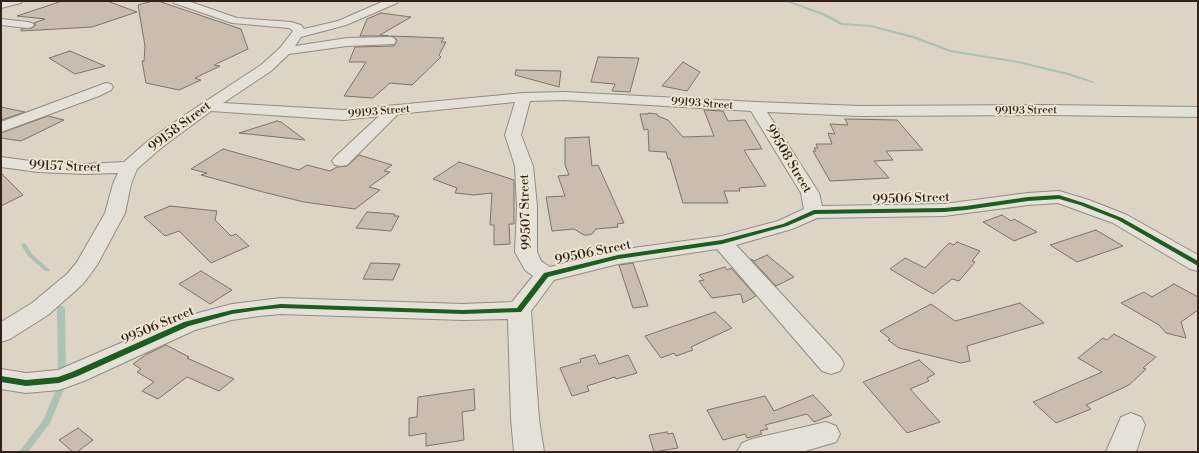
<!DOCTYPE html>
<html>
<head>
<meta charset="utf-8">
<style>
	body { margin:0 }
	#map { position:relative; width:1199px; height:453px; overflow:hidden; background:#ddd4c5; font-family:"Libre Bodoni",serif }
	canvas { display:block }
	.frame { position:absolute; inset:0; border:2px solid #32221b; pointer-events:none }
</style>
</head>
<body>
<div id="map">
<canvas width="1199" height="453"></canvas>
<div class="frame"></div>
</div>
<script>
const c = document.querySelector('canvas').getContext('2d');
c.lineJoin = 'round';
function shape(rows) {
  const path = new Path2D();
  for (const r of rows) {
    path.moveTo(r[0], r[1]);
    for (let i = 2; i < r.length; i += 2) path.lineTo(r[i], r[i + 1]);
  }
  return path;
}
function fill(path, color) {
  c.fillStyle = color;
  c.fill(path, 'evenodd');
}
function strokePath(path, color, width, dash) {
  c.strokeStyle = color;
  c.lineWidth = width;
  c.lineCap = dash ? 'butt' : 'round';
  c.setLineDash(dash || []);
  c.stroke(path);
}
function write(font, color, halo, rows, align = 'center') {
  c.font = font + ' "Libre Bodoni",serif';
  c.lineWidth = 3.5;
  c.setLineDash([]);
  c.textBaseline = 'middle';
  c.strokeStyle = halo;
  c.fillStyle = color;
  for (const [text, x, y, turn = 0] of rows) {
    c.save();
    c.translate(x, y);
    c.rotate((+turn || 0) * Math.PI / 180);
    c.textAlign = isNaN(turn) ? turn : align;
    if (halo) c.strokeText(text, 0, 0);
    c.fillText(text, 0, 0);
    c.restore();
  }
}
fill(shape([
	[784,1,789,1,824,13,843,23,871,25,914,36,951,50,1018,61,1069,73,1095,82,1093,83,1067,75,1018,63,950,52,912,38,871,27,841,25,822,15,784,1],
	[24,243,26,244,32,254,49,269,50,270,49,271,45,271,28,256,21,245,24,243],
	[59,306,63,306,65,308,66,373,65,375,62,376,59,375,58,373,57,308,59,306],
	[61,384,64,385,65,387,50,423,28,452,19,452,44,419,57,387,58,385,61,384]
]), '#acc2b5');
const building = shape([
	[62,1,107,1,137,12,92,27,21,31,21,29,32,28,36,25,34,23,45,19,17,16,62,1],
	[153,1,158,1,241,29,248,49,214,65,220,66,195,78,201,80,179,90,146,83,142,61,144,61,145,46,138,5,153,1],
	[381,13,411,17,380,35,389,36,360,36,367,19,381,13],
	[391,36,444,38,441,42,446,42,439,55,441,57,412,85,390,83,373,98,344,96,366,62,349,62,355,47,394,46,397,40,394,37,391,36],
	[70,51,105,66,75,74,49,58,70,51],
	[598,57,639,58,630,92,612,91,615,84,591,82,598,57],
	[683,62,700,72,687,91,662,86,683,62],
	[516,70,561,71,559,87,515,75,516,70],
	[1,107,25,112,1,120,1,107],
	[704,110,723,111,728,121,745,120,762,149,744,150,766,186,739,188,740,191,724,191,728,203,683,203,670,159,668,159,666,152,649,151,648,129,644,130,640,114,648,114,648,113,657,114,658,116,668,120,683,137,714,136,704,110],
	[48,116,64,120,21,141,1,138,1,133,48,116],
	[845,119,897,120,923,150,886,151,893,160,874,161,889,178,830,181,813,151,816,151,814,148,818,148,816,144,832,144,828,133,835,134,830,124,848,125,845,119],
	[277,121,281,122,305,140,239,133,277,121],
	[589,137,592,166,598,165,624,223,617,224,618,227,596,229,592,234,588,235,584,235,574,229,552,231,546,197,565,196,558,176,569,175,565,165,565,138,589,137],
	[223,149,299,170,307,165,330,171,337,167,347,166,359,155,392,165,384,171,390,172,369,187,380,190,355,209,304,202,263,192,201,175,207,173,191,169,223,149],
	[459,162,514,180,514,224,509,224,510,244,494,245,494,225,490,225,492,193,474,195,455,193,457,188,433,179,459,162],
	[1,173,23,195,1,206,1,173],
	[170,206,217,211,215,220,231,236,236,234,249,246,211,263,179,231,165,236,144,217,170,206],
	[367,212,395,214,394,216,399,216,391,231,356,228,367,212],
	[1002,215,1011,221,1014,219,1037,232,1014,241,983,222,1002,215],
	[1096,230,1123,246,1077,262,1050,245,1096,230],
	[957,242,980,251,972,261,975,262,959,281,952,279,933,294,890,269,905,258,925,268,949,243,954,245,957,242],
	[767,255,794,277,776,286,751,259,754,261,767,255],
	[371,263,400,264,393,280,363,279,371,263],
	[633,263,648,306,633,308,619,265,633,263],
	[725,267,727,270,731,268,756,296,743,303,741,294,712,298,699,281,704,280,699,275,725,267],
	[201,271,232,290,210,304,179,284,201,271],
	[1174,284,1198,297,1198,310,1181,322,1186,338,1166,333,1159,325,1121,303,1144,292,1152,297,1174,284],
	[1020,303,1044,323,967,346,970,361,961,363,899,348,888,340,890,339,880,331,931,304,955,321,1020,303],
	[715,312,732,328,691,347,693,350,676,356,674,353,661,358,645,336,715,312],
	[1114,334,1156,357,1143,368,1146,369,1129,385,1086,405,1091,409,1056,423,1033,402,1102,372,1078,358,1103,338,1107,340,1114,334],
	[166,345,189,357,187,358,234,379,219,391,187,377,158,399,142,391,154,382,137,372,141,369,133,364,147,354,166,345],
	[595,355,599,364,628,355,637,373,616,379,615,377,587,386,589,391,572,396,560,368,581,362,580,359,595,355],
	[919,360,935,374,927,378,929,381,910,389,940,422,907,433,863,382,919,360],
	[474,389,475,410,462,412,464,440,426,446,426,433,409,436,409,418,417,417,418,397,474,389],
	[813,395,832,415,814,422,807,414,765,425,768,429,760,431,762,434,747,438,745,434,723,440,707,410,765,396,774,411,813,395],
	[78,428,93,440,77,452,73,452,59,440,78,428],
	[667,432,668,434,673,433,678,448,654,452,649,435,667,432]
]);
fill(building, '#cabcae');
strokePath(building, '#7b746b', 1);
const street = shape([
	[4,1,22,1,21,3,1,8,1,2,4,1],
	[173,1,188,1,237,18,291,22,301,25,304,29,338,21,384,1,398,1,397,3,346,25,301,37,295,46,347,38,390,37,394,38,396,41,394,44,347,46,289,54,271,71,223,103,344,110,524,93,564,92,756,102,860,106,1046,105,1198,107,1198,117,1046,115,860,116,767,112,819,193,822,206,944,204,1028,193,1059,191,1089,200,1127,215,1198,255,1198,271,1190,269,1113,223,1058,203,1028,205,944,216,817,218,792,229,736,245,840,357,844,364,840,371,831,374,822,371,717,249,618,264,554,280,531,311,539,419,544,452,514,452,511,419,508,319,463,320,281,314,259,316,232,320,195,330,84,381,59,390,26,393,1,389,1,369,26,373,58,370,179,318,232,304,281,298,463,304,512,302,533,276,525,270,515,252,517,206,515,166,505,135,515,102,398,114,347,165,341,166,335,165,332,161,335,157,379,116,344,120,211,111,161,148,137,169,131,184,125,213,97,265,83,284,48,315,10,339,1,342,1,322,32,303,67,274,77,262,105,213,113,184,118,173,86,174,38,172,1,167,1,157,38,162,86,164,124,162,149,140,188,113,261,65,280,48,293,31,289,28,232,23,174,3,173,1],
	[564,100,751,111,801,193,804,209,778,221,722,236,618,250,550,267,541,261,537,252,537,206,533,166,521,135,530,101,564,100],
	[1,19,28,22,32,23,34,25,32,27,28,28,1,25,1,19],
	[106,83,111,84,113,87,111,90,99,96,1,132,1,122,106,83],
	[1131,413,1141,417,1145,425,1136,452,1106,452,1121,417,1131,413],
	[826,422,836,426,840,434,836,442,802,452,737,452,742,443,752,439,826,422]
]);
strokePath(street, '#938c82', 2);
fill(street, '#e5e1d9');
fill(shape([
	[1059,195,1084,203,1122,218,1198,261,1198,266,1118,220,1080,205,1059,199,1028,201,966,210,944,212,815,214,787,226,722,244,618,259,548,277,521,312,519,312,463,314,281,308,259,310,232,314,189,326,78,376,59,383,26,386,1,382,1,376,26,380,58,377,72,372,184,322,232,310,281,304,463,310,517,308,544,273,618,255,722,240,783,224,814,210,944,208,966,206,1028,197,1059,195]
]), '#1b5e20');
write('11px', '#32221b', '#efe6d3', [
	["99193 Street",702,104,4],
	["99193 Street",1026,111,-1],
	["99193 Street",379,112,-5]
]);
write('13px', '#32221b', '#efe6d3', [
	["99158 Street",180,127,-37],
	["99508 Street",788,159,59],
	["99157 Street",65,167,2],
	["99506 Street",911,199,-2],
	["99507 Street",526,212,-92],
	["99506 Street",593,253,-12],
	["99506 Street",158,326,-23]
]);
</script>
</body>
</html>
